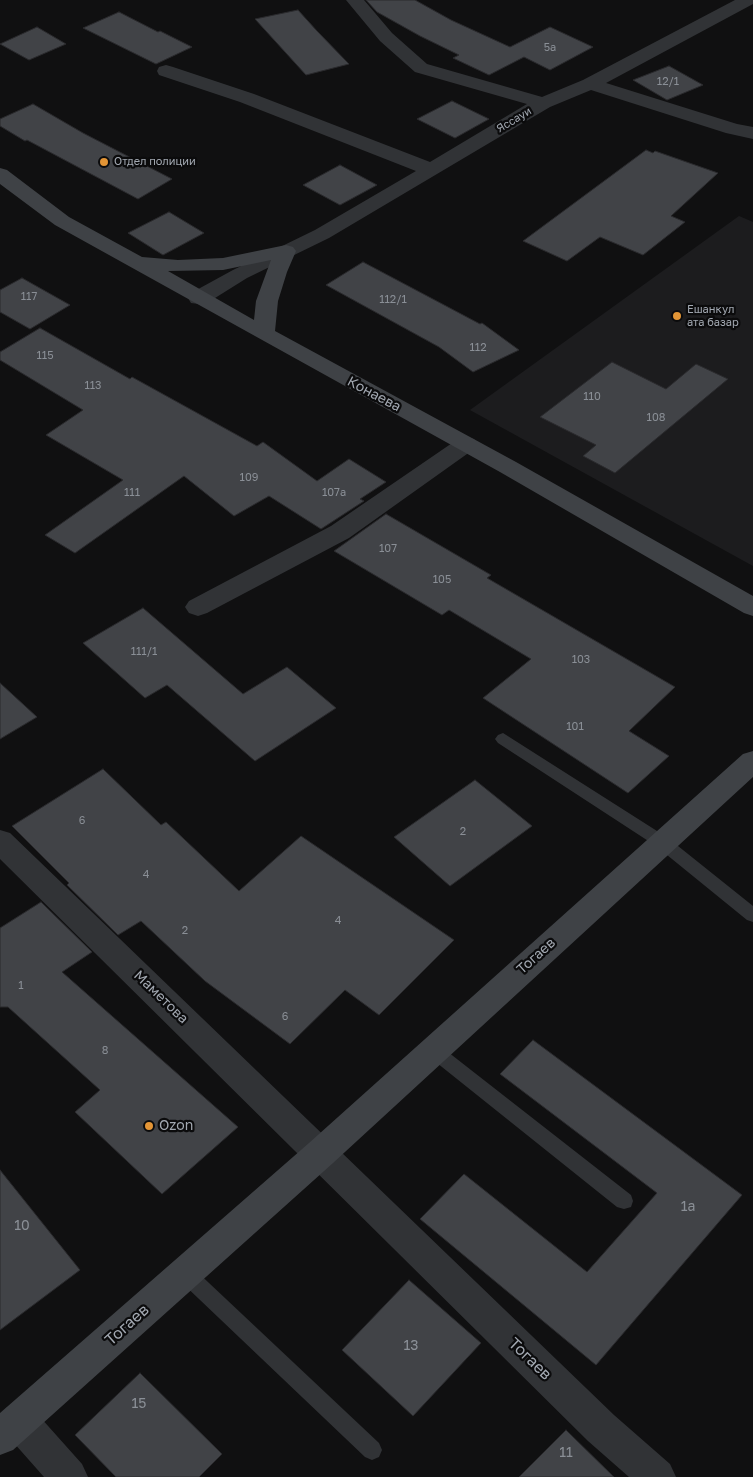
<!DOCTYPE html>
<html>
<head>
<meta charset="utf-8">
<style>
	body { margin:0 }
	canvas { display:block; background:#101011 }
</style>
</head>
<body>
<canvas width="753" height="1477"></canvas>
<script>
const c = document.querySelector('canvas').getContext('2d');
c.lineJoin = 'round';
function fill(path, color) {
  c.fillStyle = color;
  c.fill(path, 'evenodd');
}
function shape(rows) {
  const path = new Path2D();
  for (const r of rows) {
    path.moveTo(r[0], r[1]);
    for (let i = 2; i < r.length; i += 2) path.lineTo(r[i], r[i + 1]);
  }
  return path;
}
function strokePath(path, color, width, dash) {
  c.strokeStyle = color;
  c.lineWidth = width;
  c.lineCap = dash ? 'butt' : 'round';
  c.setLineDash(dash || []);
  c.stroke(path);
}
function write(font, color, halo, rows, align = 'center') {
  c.font = font + ' "Golos Text",sans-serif';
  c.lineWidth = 4.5;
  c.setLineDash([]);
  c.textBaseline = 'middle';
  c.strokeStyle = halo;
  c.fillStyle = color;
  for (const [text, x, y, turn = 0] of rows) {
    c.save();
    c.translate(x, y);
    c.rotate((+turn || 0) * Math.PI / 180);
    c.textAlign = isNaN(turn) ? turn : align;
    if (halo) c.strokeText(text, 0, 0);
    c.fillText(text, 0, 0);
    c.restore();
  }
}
fill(shape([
	[739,216,753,222,753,566,470,410]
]), '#1c1c1e');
const building = shape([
	[366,0,415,0,451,20,510,47,550,27,593,47,550,70,524,57,489,75,453,58,459,55,420,36,377,12,366,0],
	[298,10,317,31,349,64,306,75,255,19,298,10],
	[119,12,158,32,160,31,192,47,156,64,83,28,119,12],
	[37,27,66,44,29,60,0,44,37,27],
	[669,66,703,85,667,100,633,80,669,66],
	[452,101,489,119,455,138,417,119,452,101],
	[33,104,83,133,172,179,138,199,27,140,25,141,0,126,0,119,33,104],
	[646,150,653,153,655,151,718,173,671,216,685,222,643,255,600,237,567,261,523,241,646,150],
	[340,165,377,185,340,205,303,185,340,165],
	[169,212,204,233,163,255,128,233,169,212],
	[363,262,480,324,482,323,519,350,473,372,439,347,326,285,363,262],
	[22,278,70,305,30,329,0,312,0,290,22,278],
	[40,328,130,379,132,377,257,446,263,442,317,481,349,459,386,482,360,499,364,501,321,529,269,496,234,516,184,476,75,553,45,535,123,480,46,435,83,410,0,360,0,352,40,328],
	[612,362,666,389,696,364,728,379,615,473,583,456,596,445,540,417,612,362],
	[386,514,491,575,487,578,675,687,629,731,669,756,628,793,483,698,531,659,449,610,442,615,334,551,386,514],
	[143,608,243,694,287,667,336,708,255,761,167,685,145,698,83,643,143,608],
	[0,683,37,717,0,739,0,683],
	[103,769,161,825,166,822,239,891,301,836,454,940,379,1015,345,990,290,1044,205,981,141,921,118,935,67,885,69,883,12,826,103,769],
	[475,780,532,826,450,886,394,837,475,780],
	[41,902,92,952,62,972,238,1127,162,1194,75,1112,100,1090,8,1007,0,1007,0,928,41,902],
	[533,1040,742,1195,596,1365,420,1219,464,1174,587,1272,657,1193,500,1074,533,1040],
	[0,1170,80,1270,0,1330,0,1170],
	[409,1280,481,1343,413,1416,342,1350,409,1280],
	[140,1373,222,1454,199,1477,116,1477,75,1435,140,1373],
	[566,1430,614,1477,519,1477,566,1430]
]);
fill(building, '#414347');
strokePath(building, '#2a2a2d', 1);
fill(shape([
	[503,733,668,838,753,906,753,922,747,920,656,846,498,743,495,739,498,735,503,733],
	[433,1043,439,1045,631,1195,633,1201,631,1207,624,1209,617,1207,427,1055,424,1050,427,1045,433,1043],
	[185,1264,192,1267,379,1443,382,1450,379,1457,372,1460,365,1457,178,1279,176,1273,178,1267,185,1264]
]), '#313336');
fill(shape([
	[346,0,364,0,392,33,427,64,542,97,583,80,735,0,753,0,753,4,606,83,737,124,753,127,753,139,726,133,591,90,550,107,329,238,247,278,207,303,199,304,191,303,188,298,191,293,233,270,315,230,416,171,240,102,159,75,157,71,159,67,166,65,173,67,254,94,430,162,527,104,415,72,380,41,346,0],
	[466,437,474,439,478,444,474,449,349,538,207,613,198,616,189,613,185,607,189,601,331,526,458,439,466,437],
	[0,830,10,833,614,1415,670,1464,676,1477,629,1477,588,1441,0,859,0,830],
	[19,1403,32,1408,82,1464,88,1477,44,1477,6,1434,1,1421,6,1408,19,1403]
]), '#313336');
fill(shape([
	[0,168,7,170,69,217,142,257,178,260,223,258,286,245,293,247,296,251,287,272,278,301,275,331,516,462,753,596,753,616,744,613,500,472,55,225,0,184,0,168],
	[271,260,256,301,254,320,168,271,223,270,271,260],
	[753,751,753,777,333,1163,13,1450,0,1455,0,1413,309,1143,743,754,753,751]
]), '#3f4246');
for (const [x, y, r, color] of [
	[104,162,5,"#e39536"],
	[677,316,5,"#e39536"],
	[149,1126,5,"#e39536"]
]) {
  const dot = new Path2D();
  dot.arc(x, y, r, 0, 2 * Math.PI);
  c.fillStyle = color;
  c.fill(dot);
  strokePath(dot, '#0b0b0c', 2);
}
write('11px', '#8a8f96', null, [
	["5а",550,48],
	["12/1",668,82],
	["117",29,297],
	["112/1",393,300],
	["112",478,348],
	["115",45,356],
	["113",93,386],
	["110",592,397],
	["108",656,418],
	["109",249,478],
	["111",132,493],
	["107а",334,493],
	["107",388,549],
	["105",442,580],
	["111/1",144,652],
	["103",581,660],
	["101",575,727],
	["6",82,821],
	["2",463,832],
	["4",146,875],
	["4",338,921],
	["2",185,931],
	["1",21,986],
	["6",285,1017],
	["8",105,1051]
]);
write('11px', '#a2a8b1', '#0b0b0c', [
	["Яссауи",514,120,-31]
]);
write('11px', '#a2a8b1', '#0b0b0c', [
	["Отдел полиции",114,162],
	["Ешанкул",687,310],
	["ата базар",687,323]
], 'left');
write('14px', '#a2a8b1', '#0b0b0c', [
	["Конаева",374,394,28],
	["Тогаев",536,956,-42],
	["Маметова",161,997,44]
]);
write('14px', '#a2a8b1', '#0b0b0c', [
	["Ozon",159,1126]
], 'left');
write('14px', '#8a8f96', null, [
	["1а",688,1207],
	["10",22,1226],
	["13",411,1346],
	["15",139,1404],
	["11",566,1453]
]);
write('16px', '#a2a8b1', '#0b0b0c', [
	["Тогаев",127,1325,-42],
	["Тогаев",530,1359,44]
]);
</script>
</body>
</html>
